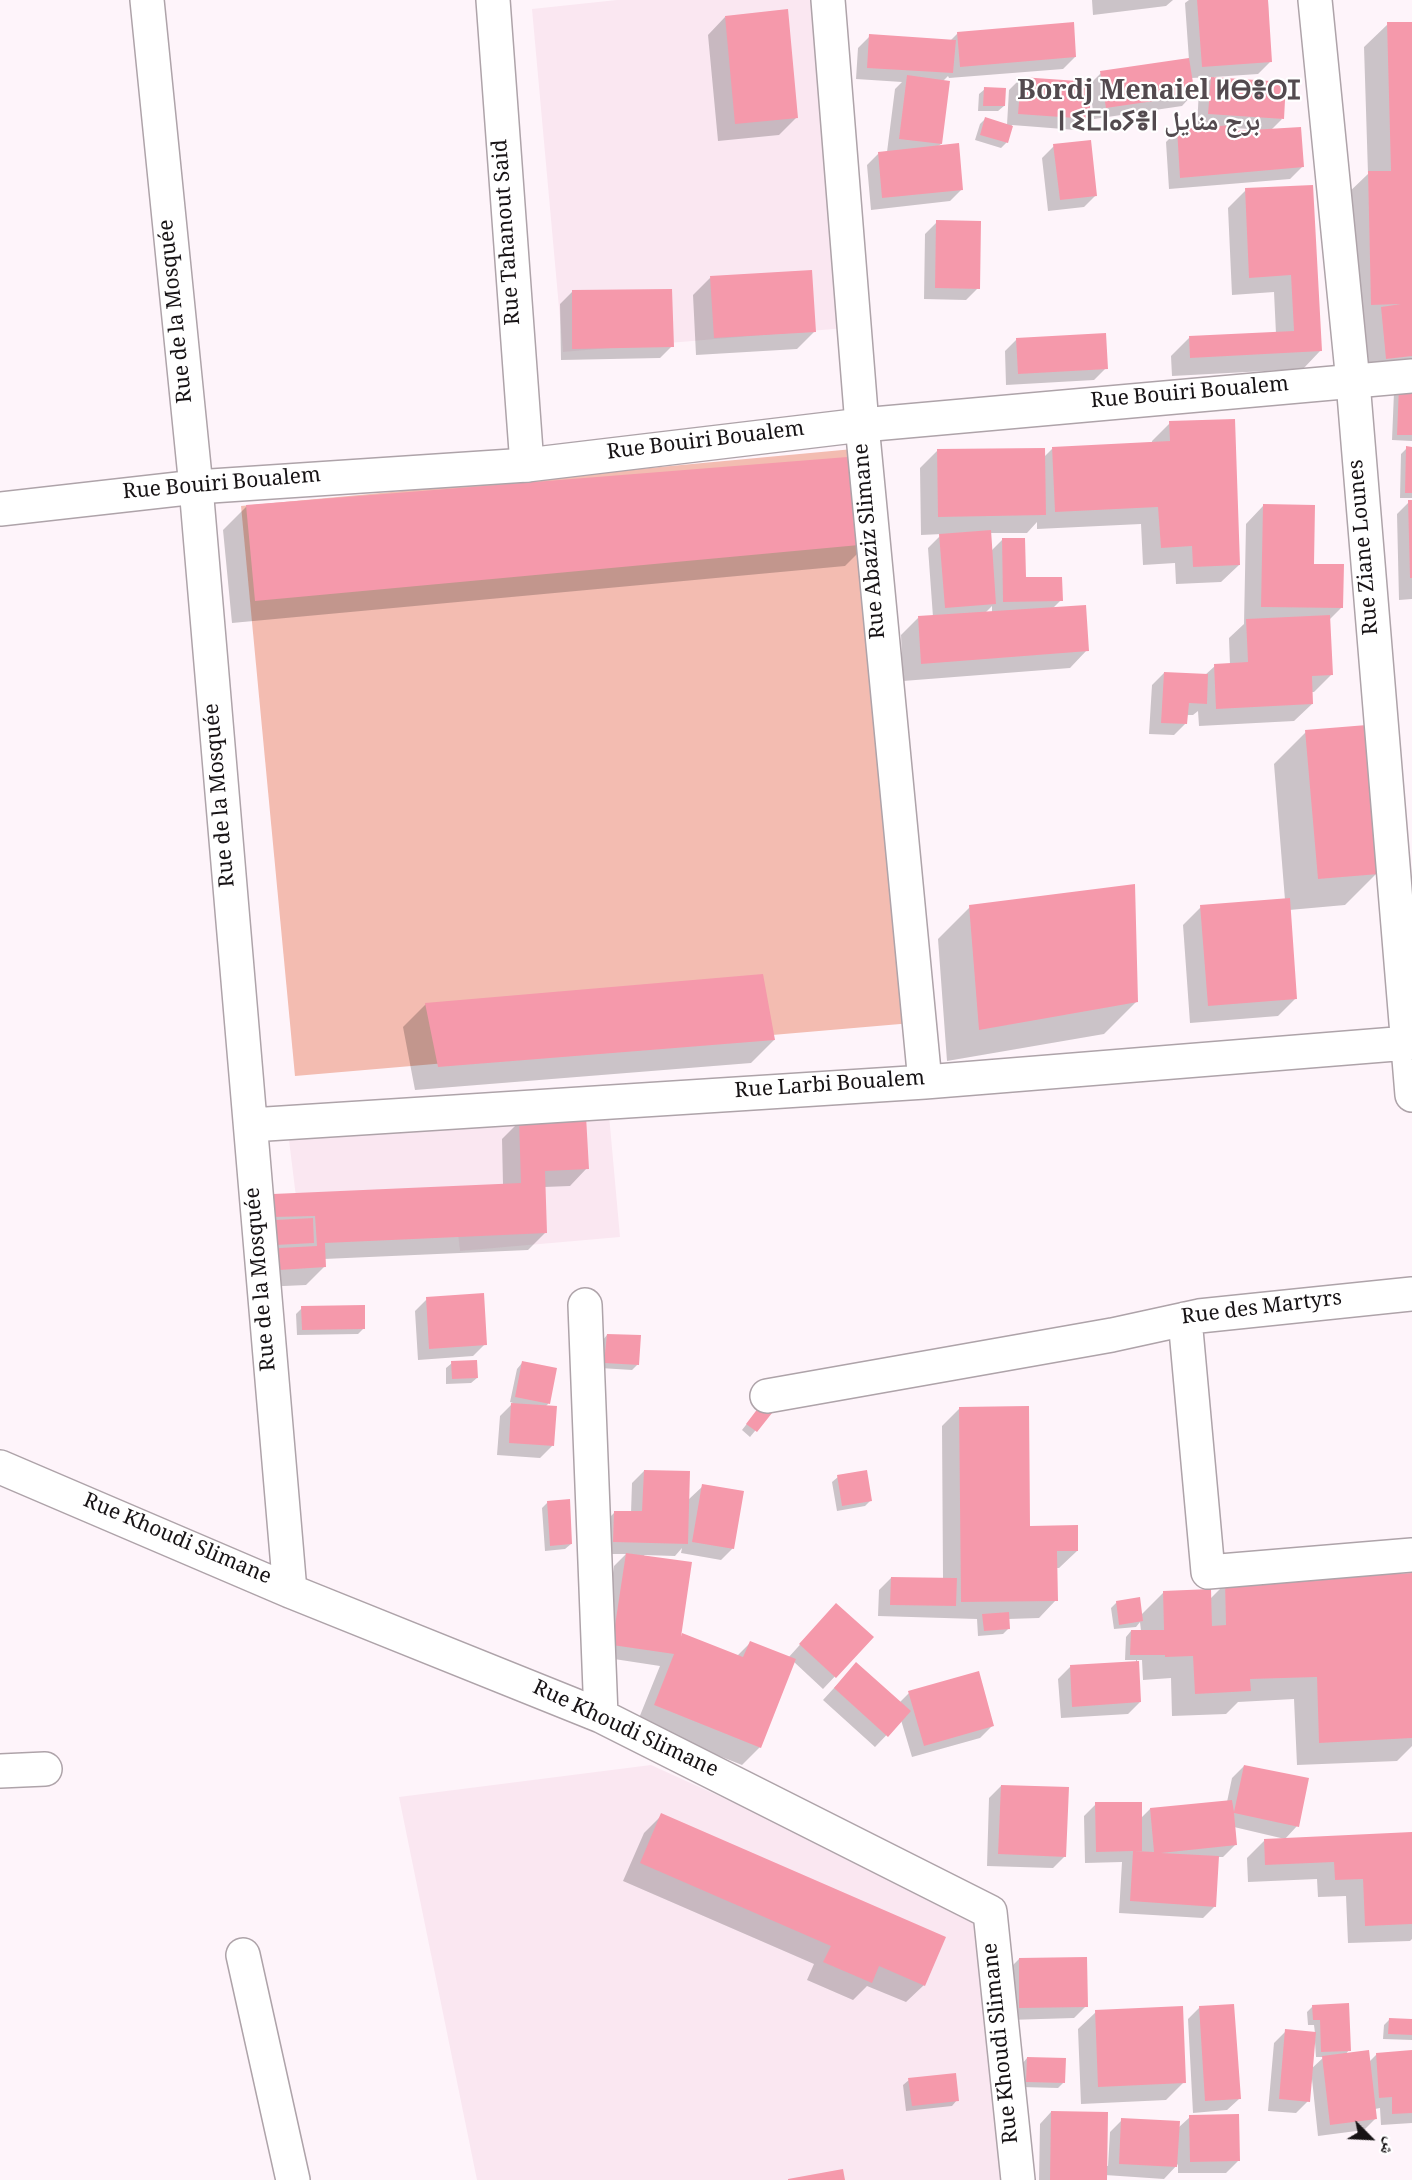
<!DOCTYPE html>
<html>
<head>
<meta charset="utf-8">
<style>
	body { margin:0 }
	#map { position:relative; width:1412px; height:2180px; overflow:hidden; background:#fef4fa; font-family:Georgia,"Noto Naskh Arabic",serif }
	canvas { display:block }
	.north { position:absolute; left:1340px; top:2108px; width:60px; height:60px; -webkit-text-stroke:4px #fff; paint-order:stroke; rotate:114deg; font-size:16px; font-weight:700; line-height:24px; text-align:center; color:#171315 }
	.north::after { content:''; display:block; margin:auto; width:21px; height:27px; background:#171315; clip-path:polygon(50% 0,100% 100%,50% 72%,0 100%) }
</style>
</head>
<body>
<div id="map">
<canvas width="1412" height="2180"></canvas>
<div class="north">ش</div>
</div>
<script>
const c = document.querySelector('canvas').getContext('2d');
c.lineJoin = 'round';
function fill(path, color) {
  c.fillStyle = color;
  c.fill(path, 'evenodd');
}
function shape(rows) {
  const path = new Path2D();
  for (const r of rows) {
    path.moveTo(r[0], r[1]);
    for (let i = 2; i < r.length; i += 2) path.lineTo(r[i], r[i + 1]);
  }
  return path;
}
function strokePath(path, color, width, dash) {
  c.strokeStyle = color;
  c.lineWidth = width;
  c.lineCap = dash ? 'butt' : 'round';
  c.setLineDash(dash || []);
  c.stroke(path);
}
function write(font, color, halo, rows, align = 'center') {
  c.font = font + ' Georgia,"Noto Naskh Arabic","Noto Sans Tifinagh",serif';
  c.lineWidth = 4.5;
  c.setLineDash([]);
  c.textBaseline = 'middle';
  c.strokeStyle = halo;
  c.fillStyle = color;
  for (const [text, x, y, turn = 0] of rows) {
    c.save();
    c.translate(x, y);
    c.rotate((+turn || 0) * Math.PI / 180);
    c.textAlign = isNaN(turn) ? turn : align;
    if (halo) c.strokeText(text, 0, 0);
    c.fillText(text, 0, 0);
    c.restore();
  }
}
fill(shape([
	[617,0,815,0,845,328,563,352,532,9],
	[609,1115,620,1237,460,1251,453,1193,296,1197,289,1140],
	[651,1765,983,1916,1010,2180,477,2180,399,1797]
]), '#fae7f1');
fill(shape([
	[864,448,912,1023,295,1076,241,506]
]), '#f3bcb1');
fill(shape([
	[1092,0,1173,0,1166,6,1093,15],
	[1189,0,1268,0,1270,62,1258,74,1214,77,1214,79,1282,119,1271,130,1302,167,1290,179,1169,189,1166,142,1178,130,1209,129,1209,126,1197,126,1199,90,1213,77,1191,78,1193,94,1182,106,1094,119,1091,96,1088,118,1076,130,1012,125,1007,142,1001,148,975,140,980,124,985,119,1007,125,1009,90,1021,78,1090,84,1101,73,1189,60,1185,3],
	[1232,128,1251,129,1251,131,1232,133],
	[725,17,797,117,779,135,718,141,708,35],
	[1412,23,1412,371,1369,376,1345,196,1368,174,1364,47,1388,24],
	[958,33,1075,57,1063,69,949,78,948,76,943,81,941,144,937,147,962,189,950,201,871,210,867,165,879,153,887,152,895,89,902,82,856,79,858,48,870,36,950,41],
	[985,89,1004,106,998,111,978,111,979,94],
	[1054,146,1096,195,1084,207,1048,211,1042,158],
	[1312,186,1320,351,1303,369,1172,376,1171,356,1189,338,1276,334,1274,292,1232,295,1228,208,1246,190],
	[937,222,978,288,966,300,924,299,925,234],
	[710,278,815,331,797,349,696,355,693,295],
	[572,292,672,346,660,358,561,360,560,304],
	[1017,339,1106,368,1094,380,1006,385,1005,351],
	[1412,387,1412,441,1392,440,1394,392],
	[1170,423,1239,565,1221,582,1176,584,1175,563,1143,565,1141,524,1037,529,1037,522,1027,533,990,533,991,551,1002,540,1024,579,1061,600,1052,609,1087,650,1070,668,903,681,901,635,918,618,933,617,928,548,942,534,921,535,920,468,938,450,1044,457,1052,449,1152,444,1152,441],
	[992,606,992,613,985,613],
	[1407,448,1412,448,1412,498,1400,498,1401,454],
	[1412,501,1412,599,1399,600,1397,514,1409,502],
	[247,506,868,543,845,566,232,623,223,530],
	[1263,506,1312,566,1341,608,1329,620,1332,674,1314,692,1311,692,1312,704,1294,721,1199,726,1198,711,1193,715,1186,715,1186,723,1174,735,1149,734,1152,685,1164,673,1205,675,1215,666,1230,665,1229,638,1244,624,1246,524],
	[1306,732,1377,873,1345,905,1289,910,1296,998,1278,1016,1190,1023,1183,925,1201,907,1285,900,1274,764],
	[970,907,1136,1002,1104,1034,947,1061,938,939],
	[426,1004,774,1040,751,1063,415,1090,403,1027],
	[520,1121,587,1168,570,1186,544,1187,546,1232,528,1250,324,1259,324,1267,306,1285,262,1287,261,1267,279,1250,271,1250,256,1213,274,1195,503,1185,502,1139],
	[427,1299,485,1344,473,1356,418,1360,415,1311],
	[302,1308,364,1328,358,1334,297,1335,296,1314],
	[607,1335,638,1364,632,1370,600,1368,602,1341],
	[452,1363,477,1378,471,1383,446,1384,446,1368],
	[522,1363,555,1369,548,1404,545,1407,552,1446,540,1458,497,1455,500,1416,513,1403,510,1402,517,1369],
	[760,1407,774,1408,750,1437,742,1430],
	[960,1408,1028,1527,1077,1551,1059,1568,1056,1568,1056,1600,1039,1618,1008,1619,1009,1628,1003,1634,978,1636,977,1619,878,1616,879,1590,891,1578,943,1579,942,1426],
	[644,1471,688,1500,703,1486,733,1548,721,1560,681,1553,682,1548,675,1556,644,1555,679,1638,683,1635,737,1656,750,1643,788,1658,825,1617,872,1637,823,1689,793,1661,760,1747,742,1765,637,1723,660,1666,601,1657,614,1566,626,1554,602,1554,603,1524,615,1512,631,1513,632,1483],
	[838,1477,870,1501,865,1506,837,1511,832,1482],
	[548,1502,571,1544,565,1549,545,1551,542,1508],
	[1226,1583,1412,1608,1412,1746,1397,1761,1297,1765,1294,1699,1238,1702,1226,1714,1172,1716,1171,1678,1143,1680,1142,1660,1137,1660,1140,1702,1128,1714,1061,1718,1058,1679,1070,1667,1136,1662,1136,1660,1125,1660,1126,1637,1131,1631,1141,1631,1140,1622,1136,1627,1114,1629,1111,1608,1117,1602,1141,1615,1163,1593,1210,1599],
	[856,1664,899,1703,909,1693,992,1726,980,1738,912,1757,901,1720,875,1747,823,1700],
	[1244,1766,1297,1826,1285,1839,1234,1827,1235,1845,1223,1857,1217,1857,1215,1906,1203,1918,1119,1913,1122,1862,1085,1863,1084,1816,1096,1804,1140,1819,1150,1809,1227,1802,1232,1778],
	[1001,1786,1065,1856,1053,1868,987,1866,989,1798],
	[662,1815,924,1985,906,2002,867,1986,853,2000,807,1980,814,1964,623,1881,644,1833],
	[1412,1834,1412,1939,1410,1941,1348,1943,1346,1896,1318,1897,1317,1879,1248,1882,1247,1858,1265,1840],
	[1019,1959,1086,2006,1074,2018,1008,2020,1007,1971],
	[1313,2006,1349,2050,1345,2055,1369,2062,1377,2054,1412,2052,1412,2123,1381,2125,1380,2108,1375,2109,1376,2118,1364,2130,1318,2136,1312,2079,1308,2101,1296,2113,1268,2111,1274,2043,1286,2031,1315,2033,1314,2025,1308,2025,1307,2012],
	[1313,2042,1315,2042,1316,2057,1324,2057,1311,2069],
	[1200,2007,1239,2099,1227,2110,1193,2113,1188,2019],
	[1096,2012,1184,2082,1166,2100,1081,2104,1078,2029],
	[1389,2020,1412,2021,1412,2040,1383,2039,1384,2025],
	[1027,2058,1064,2082,1058,2088,1021,2087,1022,2064],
	[909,2080,957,2100,952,2106,906,2111,903,2085],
	[1051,2112,1105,2166,1108,2166,1110,2132,1122,2120,1178,2128,1190,2117,1238,2161,1226,2173,1178,2173,1178,2164,1164,2179,1105,2175,1105,2180,1039,2180,1040,2124]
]), '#0003');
fill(shape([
	[1197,0,1268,0,1272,62,1202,67],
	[788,9,798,118,735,124,725,16],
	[1074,22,1076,57,960,67,957,32],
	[1387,22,1412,22,1412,356,1386,359,1381,307,1401,304,1371,305,1368,171,1391,171],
	[869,34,956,40,953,73,867,68],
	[1189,58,1195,95,1106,108,1100,71],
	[907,75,950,81,942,144,899,139],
	[1021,77,1092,82,1089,119,1018,114],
	[1211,77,1286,82,1284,119,1208,114],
	[984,87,1006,88,1005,106,983,106],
	[985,117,1013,126,1008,143,980,135],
	[1233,125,1234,131,1301,127,1304,167,1180,178,1177,129],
	[1091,140,1097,196,1060,200,1053,144],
	[959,143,963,190,882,198,878,152],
	[1313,185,1322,351,1190,358,1189,336,1294,331,1291,275,1249,278,1245,188],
	[936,220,981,221,980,289,935,288],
	[812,270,816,332,714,338,710,276],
	[672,289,674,347,572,349,572,290],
	[1106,333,1108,369,1018,374,1016,338],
	[1399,385,1412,385,1412,435,1397,435],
	[1235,419,1240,565,1193,567,1192,546,1161,548,1158,507,1055,512,1052,447,1170,441,1169,421],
	[1406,446,1412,447,1412,493,1405,493],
	[1045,448,1046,515,938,517,937,449],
	[860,456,870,544,255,601,246,505],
	[1408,500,1412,500,1412,578,1410,578],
	[1263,504,1315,505,1314,564,1344,564,1343,608,1261,607],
	[991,530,996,604,945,608,939,534],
	[1002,538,1025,538,1026,577,1062,577,1063,601,1003,602],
	[1086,605,1089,651,921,664,918,616],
	[1330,615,1333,675,1312,676,1313,704,1216,709,1214,664,1248,662,1246,619],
	[1164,672,1208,674,1207,704,1189,703,1187,724,1161,723],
	[1367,725,1379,874,1318,879,1305,730],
	[1135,884,1138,1002,979,1030,969,905],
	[1290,898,1297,999,1208,1006,1200,905],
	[763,974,775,1040,438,1067,425,1003],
	[586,1116,589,1169,545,1171,547,1233,325,1243,326,1267,279,1270,279,1248,317,1246,315,1216,274,1217,273,1194,521,1183,519,1119],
	[313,1218,314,1243,276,1245,275,1220],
	[484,1293,487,1345,429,1349,426,1297],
	[365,1305,365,1329,302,1330,301,1306],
	[607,1334,641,1335,639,1365,604,1363],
	[477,1360,478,1378,452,1379,451,1361],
	[522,1361,557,1368,550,1404,515,1397],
	[765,1399,776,1408,757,1432,746,1424],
	[511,1403,557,1406,554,1446,509,1443],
	[1029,1406,1030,1526,1078,1525,1078,1551,1057,1551,1058,1601,961,1602,959,1407],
	[644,1470,690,1471,688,1544,613,1542,614,1511,642,1511],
	[867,1470,872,1501,842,1506,837,1475],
	[702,1484,744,1491,734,1549,692,1542],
	[570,1499,572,1544,550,1546,547,1501],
	[626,1553,692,1562,681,1637,682,1633,743,1657,750,1641,796,1659,761,1748,654,1705,674,1654,612,1645],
	[1412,1573,1412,1738,1319,1743,1317,1677,1250,1679,1251,1691,1195,1694,1193,1656,1165,1657,1165,1655,1130,1655,1131,1630,1164,1630,1163,1591,1211,1589,1212,1626,1226,1625,1225,1581],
	[891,1577,957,1578,956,1606,890,1605],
	[1140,1597,1143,1621,1119,1625,1116,1601],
	[836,1603,874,1637,836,1678,799,1644],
	[1009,1612,1010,1629,984,1631,982,1614],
	[1139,1661,1141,1702,1072,1707,1070,1665],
	[856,1662,911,1711,888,1737,834,1688],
	[979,1671,994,1726,924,1746,908,1691],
	[1244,1765,1309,1778,1299,1827,1234,1813,1237,1845,1161,1853,1219,1856,1216,1907,1130,1901,1133,1851,1096,1852,1095,1802,1142,1802,1142,1851,1135,1851,1154,1852,1150,1808,1232,1800,1234,1812],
	[1001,1785,1069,1787,1066,1857,998,1854],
	[661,1813,946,1937,925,1986,879,1966,872,1983,823,1962,831,1946,640,1863],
	[1412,1832,1412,1924,1365,1926,1363,1879,1335,1880,1334,1862,1265,1865,1264,1839],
	[1087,1957,1088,2007,1019,2008,1019,1958],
	[1349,2003,1351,2051,1321,2052,1320,2020,1313,2020,1312,2005],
	[1234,2004,1241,2099,1205,2101,1199,2006],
	[1183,2006,1186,2083,1098,2087,1095,2010],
	[1389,2018,1412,2019,1412,2035,1388,2034],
	[1285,2029,1316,2032,1310,2102,1279,2099],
	[1369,2050,1377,2119,1330,2125,1322,2056],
	[1412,2050,1412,2113,1392,2114,1392,2097,1379,2098,1376,2053],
	[1027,2057,1066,2058,1065,2083,1026,2082],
	[956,2073,959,2101,912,2106,908,2078],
	[1051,2111,1108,2112,1107,2180,1050,2180],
	[1239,2114,1240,2161,1190,2162,1189,2115],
	[1121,2118,1180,2121,1177,2167,1119,2164],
	[843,2169,845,2180,788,2180,788,2179]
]), '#f599ab');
const minor = shape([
	[147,0,196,487,290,1591],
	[493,0,527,465],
	[828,0,862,425,925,1082],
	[1315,0,1353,382,1412,1095],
	[251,1125,925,1082,1408,1043],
	[585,1305,601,1716],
	[1185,1319,1208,1572,1412,1555],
	[767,1396,1112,1335,1199,1316,1412,1294],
	[0,1467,290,1591,601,1716,990,1912,1018,2180],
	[0,1771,45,1769],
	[243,1955,293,2180]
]);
const major = shape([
	[0,509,196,487,527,465,862,425,1412,376]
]);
strokePath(minor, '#aea3a9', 36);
strokePath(major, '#aea3a9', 36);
strokePath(minor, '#fff', 33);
strokePath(major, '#fff', 33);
write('21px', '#171315', '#fff', [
	["Rue Tahanout Said",510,232,-94],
	["Rue de la Mosquée",179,311,-96],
	["Rue Bouiri Boualem",1190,396,-5],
	["Rue Bouiri Boualem",706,444,-7],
	["Rue Bouiri Boualem",222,487,-5],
	["Rue Abaziz Slimane",873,541,-95],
	["Rue Ziane Lounes",1367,547,-95],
	["Rue de la Mosquée",223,795,-95],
	["Rue Larbi Boualem",830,1088,-4],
	["Rue de la Mosquée",264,1279,-95],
	["Rue des Martyrs",1262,1311,-7],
	["Rue Khoudi Slimane",176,1542,23],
	["Rue Khoudi Slimane",624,1732,25],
	["Rue Khoudi Slimane",1004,2043,-96]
]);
write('bold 27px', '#534a4f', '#fff', [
	["Bordj Menaiel ⵍⴱⴻⵔⵊ",1159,96],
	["ⵏ ⵉⵎⵏⴰⵢⴻⵏ برج منايل",1159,127]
]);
</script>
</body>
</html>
